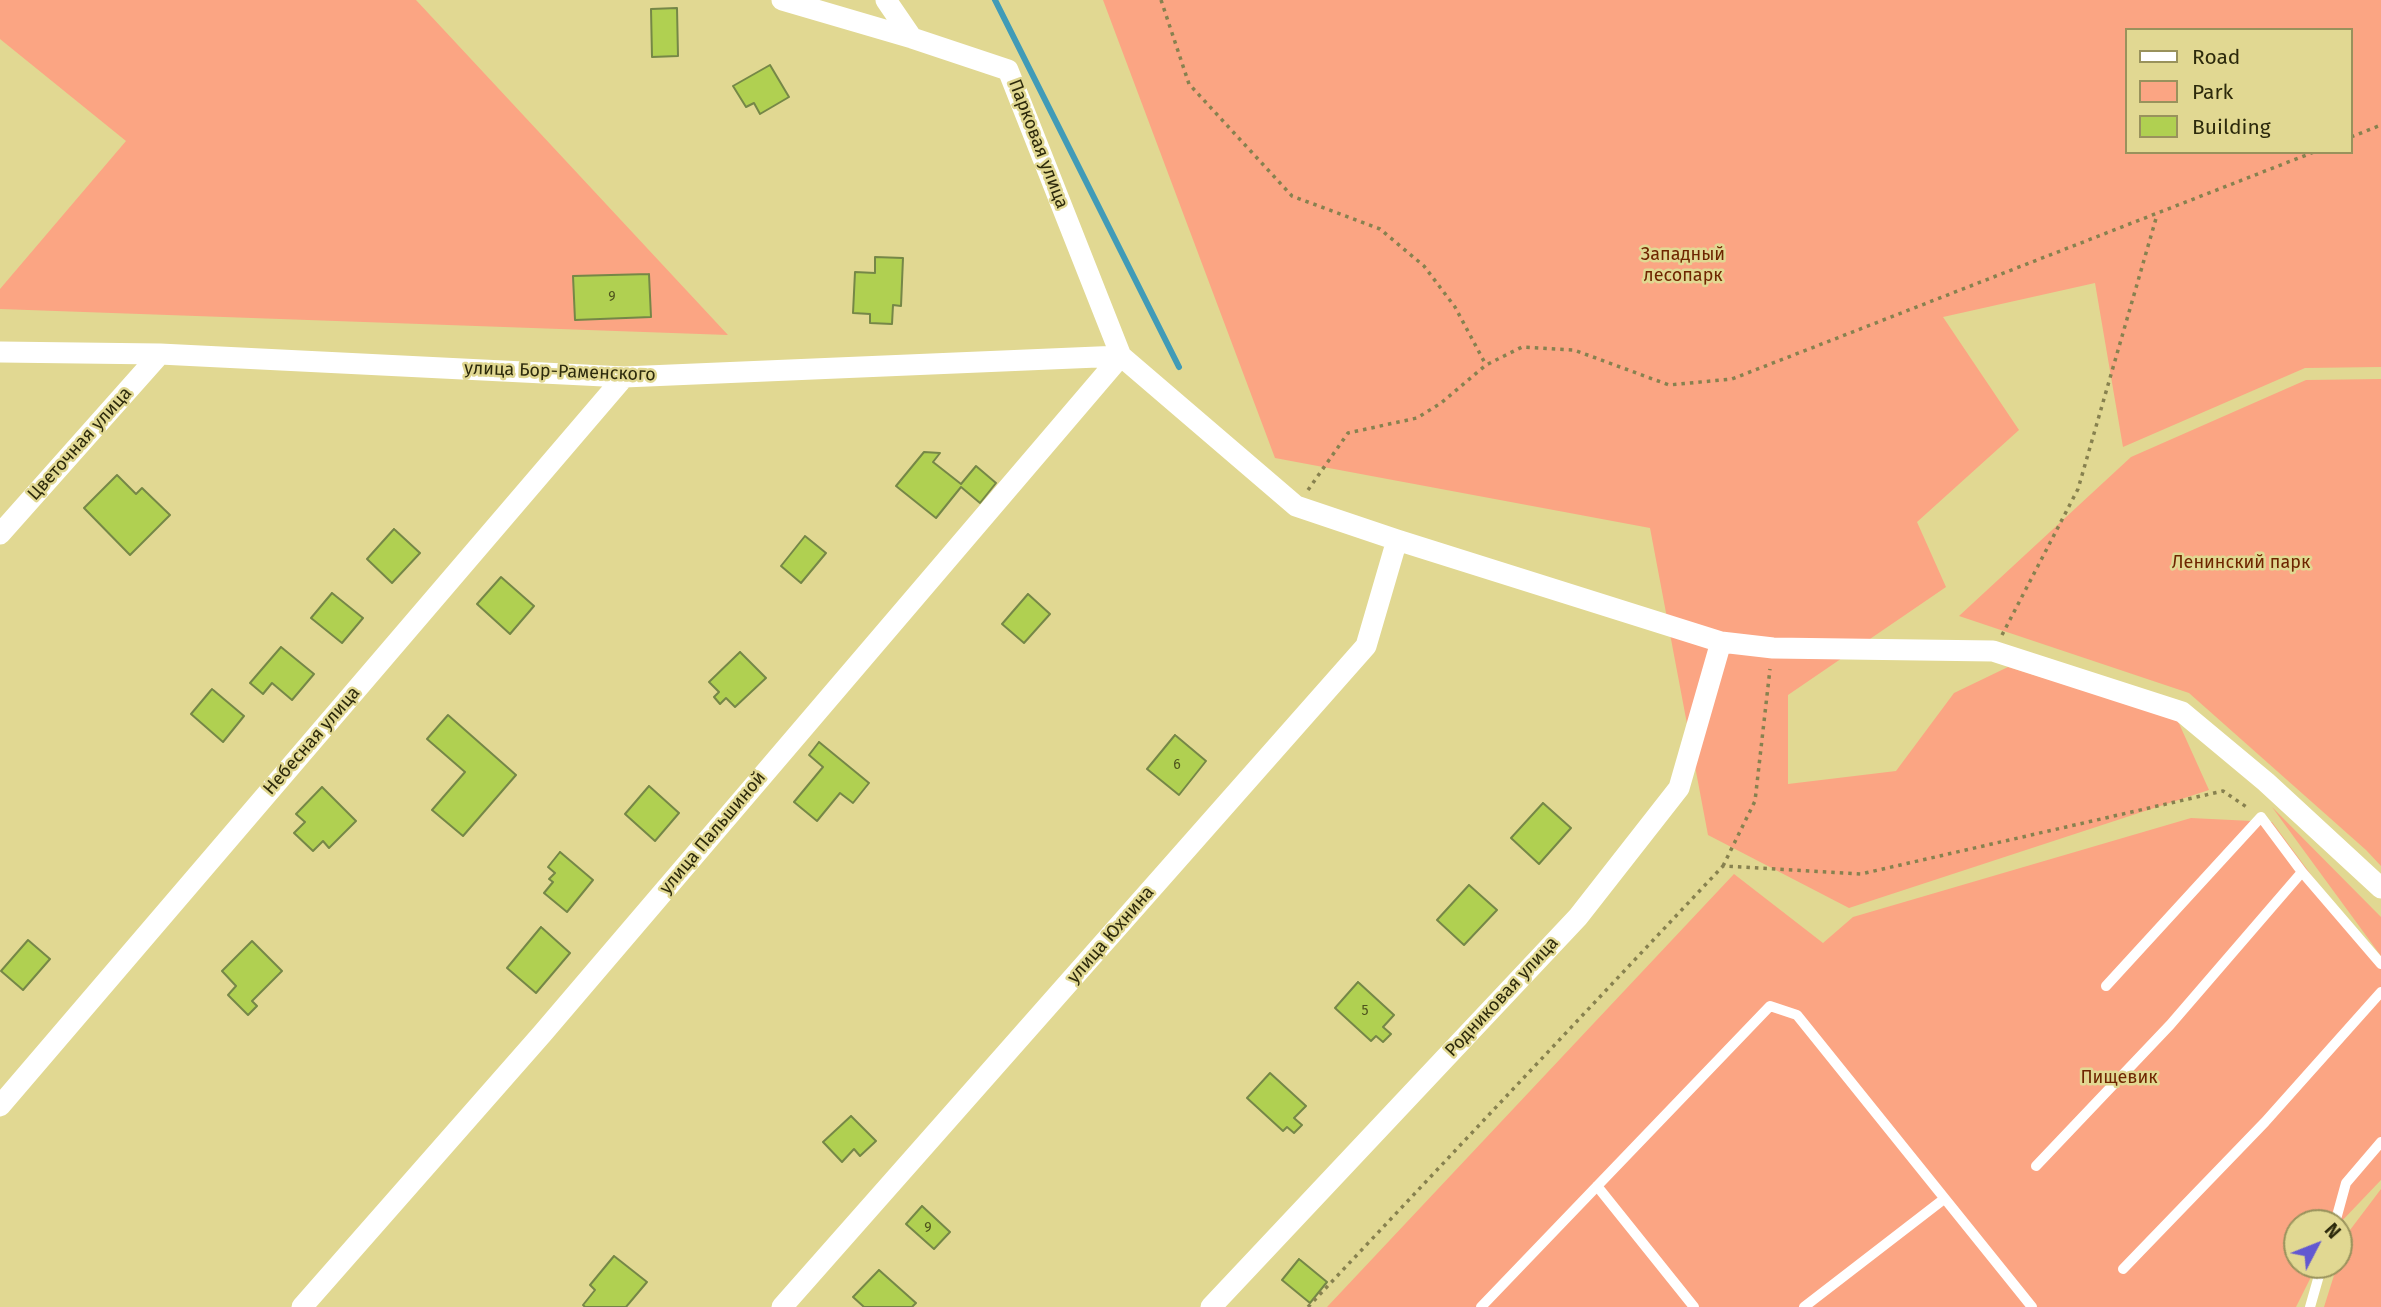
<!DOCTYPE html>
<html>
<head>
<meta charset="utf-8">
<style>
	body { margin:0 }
	#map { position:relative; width:2381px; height:1307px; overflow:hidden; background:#e1d892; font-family:"Fira Sans",sans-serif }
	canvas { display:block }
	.legend { position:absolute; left:2125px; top:28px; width:228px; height:126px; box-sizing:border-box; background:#e1d892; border:2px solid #99925c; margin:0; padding:9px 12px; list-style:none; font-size:21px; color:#2d2a0c }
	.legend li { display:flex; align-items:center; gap:14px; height:35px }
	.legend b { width:35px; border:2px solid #99925c }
	.north { position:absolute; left:2283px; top:1209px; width:70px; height:70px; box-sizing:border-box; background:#e1d892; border:2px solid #99925c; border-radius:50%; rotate:48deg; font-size:19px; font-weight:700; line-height:28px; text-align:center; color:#2d2a0c }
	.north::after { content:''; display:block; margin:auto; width:24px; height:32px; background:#6258d1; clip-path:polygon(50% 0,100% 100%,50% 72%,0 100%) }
</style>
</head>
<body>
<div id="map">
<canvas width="2381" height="1307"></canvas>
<ul class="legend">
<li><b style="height:9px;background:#fff"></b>Road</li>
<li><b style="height:19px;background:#fba583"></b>Park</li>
<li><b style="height:19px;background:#b0d051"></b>Building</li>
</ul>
<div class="north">N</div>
</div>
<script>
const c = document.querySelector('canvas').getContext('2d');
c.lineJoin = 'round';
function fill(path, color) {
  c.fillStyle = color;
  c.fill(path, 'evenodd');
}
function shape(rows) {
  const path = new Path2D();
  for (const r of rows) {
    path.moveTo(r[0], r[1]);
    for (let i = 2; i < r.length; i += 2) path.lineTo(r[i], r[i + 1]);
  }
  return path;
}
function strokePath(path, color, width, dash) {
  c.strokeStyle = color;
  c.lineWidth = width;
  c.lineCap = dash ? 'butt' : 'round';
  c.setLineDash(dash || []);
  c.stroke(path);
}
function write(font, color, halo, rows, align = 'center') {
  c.font = font + ' "Fira Sans",sans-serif';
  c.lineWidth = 5;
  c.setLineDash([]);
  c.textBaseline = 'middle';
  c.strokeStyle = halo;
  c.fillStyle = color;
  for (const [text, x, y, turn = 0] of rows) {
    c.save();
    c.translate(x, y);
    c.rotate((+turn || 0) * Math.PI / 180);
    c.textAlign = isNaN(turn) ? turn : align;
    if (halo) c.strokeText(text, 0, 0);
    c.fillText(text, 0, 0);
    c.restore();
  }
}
fill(shape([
	[0,0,416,0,728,335,0,309,0,289,126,141,0,39],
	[1103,0,2381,0,2381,367,2305,368,2123,447,2095,283,1943,317,2019,430,1917,522,1946,587,1788,695,1788,784,1896,771,1954,693,2008,667,2177,719,2209,790,1849,908,1708,835,1650,528,1275,458],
	[2127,30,2351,30,2351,152,2127,152],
	[2381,379,2381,866,2366,850,2189,693,1959,616,2131,457,2306,380],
	[2272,807,2381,917,2381,956],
	[2191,818,2272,822,2381,969,2381,1180,2339,1224,2297,1223,2297,1265,2317,1265,2296,1307,1327,1307,1734,874,1823,943,1853,917],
	[2381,1189,2381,1307,2324,1307,2347,1234]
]), '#fba583');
strokePath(shape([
	[995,0,1179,367]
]), '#419bb7', 6);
const building = shape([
	[677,8,678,56,652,57,651,9,677,8],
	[770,65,789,97,760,114,754,103,746,107,733,86,770,65],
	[875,257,903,258,901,306,893,305,892,324,870,323,870,314,853,313,855,272,875,273,875,257],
	[649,274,651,317,575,320,573,276,649,274],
	[924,452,940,453,933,462,961,484,976,466,996,483,980,503,961,487,936,518,896,486,924,452],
	[117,475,136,494,142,488,170,515,130,555,84,508,117,475],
	[394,529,420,553,392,583,367,559,394,529],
	[805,536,826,553,801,583,781,566,805,536],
	[501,577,534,606,510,634,477,604,501,577],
	[332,593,363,618,342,643,311,618,332,593],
	[1028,594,1050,614,1024,643,1002,624,1028,594],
	[281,647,314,674,292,700,272,683,263,694,250,683,281,647],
	[740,652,766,678,735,707,726,698,720,704,714,697,719,692,709,682,740,652],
	[212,689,244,716,223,742,191,714,212,689],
	[448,715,516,775,463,836,432,810,465,772,427,739,448,715],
	[1175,735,1206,761,1179,795,1147,769,1175,735],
	[819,742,869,783,853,803,840,793,817,821,794,802,823,767,809,755,819,742],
	[649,786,679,813,655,841,625,814,649,786],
	[322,787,356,821,329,848,323,841,313,851,294,833,305,822,296,814,322,787],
	[1543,803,1571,828,1539,864,1511,838,1543,803],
	[560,852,593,880,567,912,544,893,553,882,549,879,555,873,548,867,560,852],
	[1469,885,1497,910,1464,945,1437,920,1469,885],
	[541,927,570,953,536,993,507,968,541,927],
	[28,940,50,959,23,990,1,971,28,940],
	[252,941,282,971,252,1001,257,1006,248,1015,228,995,236,986,222,971,252,941],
	[1358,982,1394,1015,1383,1027,1391,1034,1383,1042,1376,1036,1371,1041,1335,1008,1358,982],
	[1270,1073,1306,1106,1294,1118,1302,1125,1294,1133,1287,1127,1283,1131,1247,1098,1270,1073],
	[851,1116,876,1141,860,1156,854,1149,842,1162,823,1142,851,1116],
	[922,1206,950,1232,934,1249,906,1224,922,1206],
	[614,1256,647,1282,626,1307,585,1307,583,1305,595,1290,590,1285,614,1256],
	[1299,1259,1327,1282,1310,1303,1282,1280,1299,1259],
	[879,1270,916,1303,912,1307,864,1307,853,1297,879,1270]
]);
fill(building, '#b0d051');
strokePath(building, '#758747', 2);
strokePath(shape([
	[1161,0,1189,84,1292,196,1380,229,1424,266,1455,307,1486,365],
	[2351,137,2381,125],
	[1308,490,1348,433,1417,418,1441,403,1486,365,1522,347,1574,350,1669,385,1732,379,2314,152],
	[2002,635,2078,489,2157,215],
	[1723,866,1755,801,1770,669],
	[1308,1307,1723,866,1861,874,2223,791,2248,808]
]), '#87814f', 3.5, [3.5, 5]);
strokePath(shape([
	[2106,986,2261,817,2302,872,2381,964],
	[2036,1166,2170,1025,2302,872],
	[1597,1186,1694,1307],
	[2335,1223,2346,1183,2381,1142],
	[2123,1269,2265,1122,2381,992],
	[1481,1307,1770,1006,1797,1015,2032,1307],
	[1804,1307,1944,1199],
	[2310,1307,2322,1265]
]), '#fff', 10);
strokePath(shape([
	[782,0,912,38],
	[886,0,912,38,1008,70,1121,356,1296,506,1397,540,1721,642,1773,648,1993,651,2182,712,2266,782,2381,888],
	[0,352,160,354,624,377,1121,356],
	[0,534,160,354],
	[0,1106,624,377],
	[302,1307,542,1034,1121,356],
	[782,1307,1366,646,1397,540],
	[1211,1307,1578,917,1679,788,1721,642]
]), '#fff', 21);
write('14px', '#4e541d', null, [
	["9",612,297],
	["6",1177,765],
	["5",1365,1011],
	["9",928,1228]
]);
write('18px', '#2d2a0c', '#e1d892', [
	["Парковая улица",1038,144,69],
	["улица Бор-Раменского",560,372,2],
	["Цветочная улица",80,444,-48],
	["Небесная улица",312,741,-49],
	["улица Пальшиной",713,833,-50],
	["улица Юхнина",1111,935,-49],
	["Родниковая улица",1502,997,-47]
]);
write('18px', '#6e2500', '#e1d892', [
	["Западный",1683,255],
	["лесопарк",1683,276],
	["Ленинский парк",2241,563],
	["Пищевик",2119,1078]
]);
</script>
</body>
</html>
